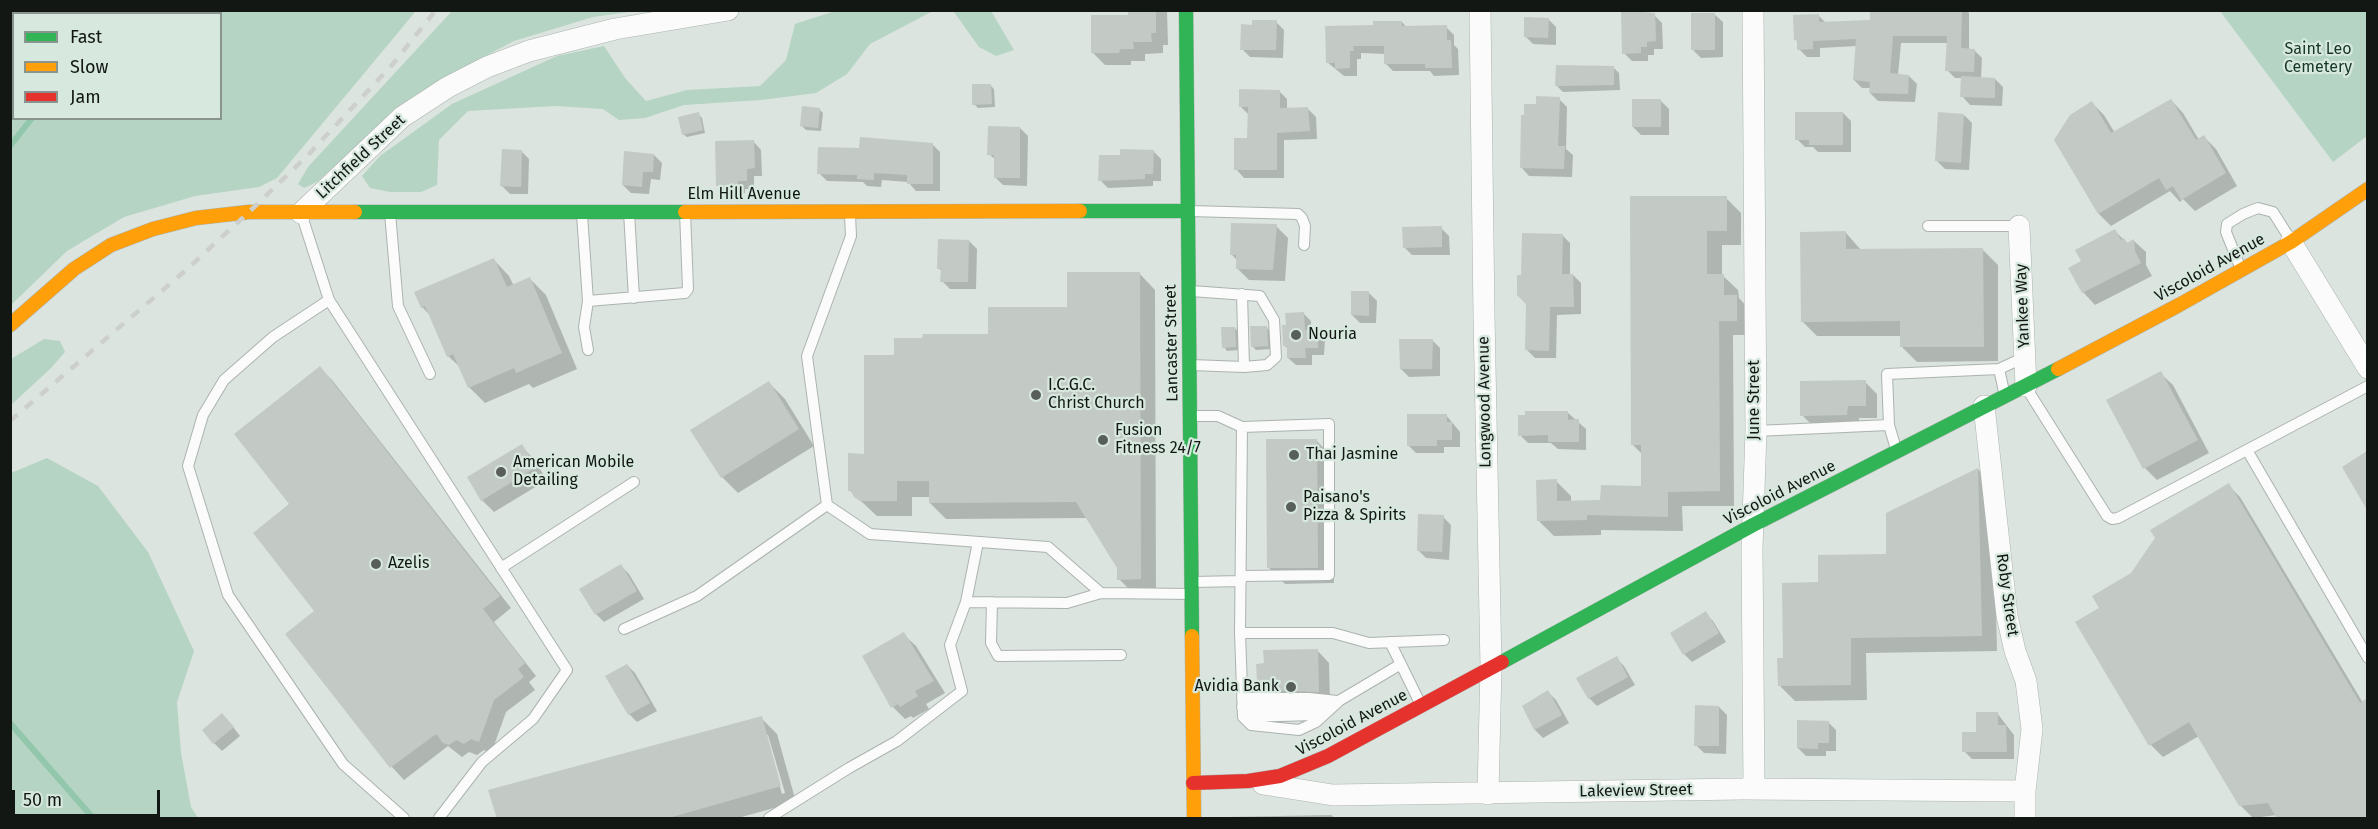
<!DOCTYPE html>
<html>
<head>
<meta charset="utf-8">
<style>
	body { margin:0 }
	#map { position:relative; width:2378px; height:829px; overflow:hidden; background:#dbe4df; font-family:"Fira Sans",sans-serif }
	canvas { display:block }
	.frame { position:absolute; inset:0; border:12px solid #121714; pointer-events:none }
	.legend { position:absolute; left:12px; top:12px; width:210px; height:108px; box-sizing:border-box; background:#d7e8de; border:2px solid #88948d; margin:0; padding:8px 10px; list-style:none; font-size:18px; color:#121714 }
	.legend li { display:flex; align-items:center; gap:12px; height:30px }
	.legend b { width:30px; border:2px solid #88948d }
	.scale { position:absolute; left:12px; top:790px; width:148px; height:27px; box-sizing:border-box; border:3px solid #121714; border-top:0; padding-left:8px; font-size:18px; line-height:21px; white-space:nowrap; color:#121714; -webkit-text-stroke:4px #d7e8de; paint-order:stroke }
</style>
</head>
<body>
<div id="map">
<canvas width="2378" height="829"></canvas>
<div class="frame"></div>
<ul class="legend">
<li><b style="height:8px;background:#30b455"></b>Fast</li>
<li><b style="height:8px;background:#ff9f0a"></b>Slow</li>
<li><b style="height:8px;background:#e5322d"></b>Jam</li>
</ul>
<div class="scale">50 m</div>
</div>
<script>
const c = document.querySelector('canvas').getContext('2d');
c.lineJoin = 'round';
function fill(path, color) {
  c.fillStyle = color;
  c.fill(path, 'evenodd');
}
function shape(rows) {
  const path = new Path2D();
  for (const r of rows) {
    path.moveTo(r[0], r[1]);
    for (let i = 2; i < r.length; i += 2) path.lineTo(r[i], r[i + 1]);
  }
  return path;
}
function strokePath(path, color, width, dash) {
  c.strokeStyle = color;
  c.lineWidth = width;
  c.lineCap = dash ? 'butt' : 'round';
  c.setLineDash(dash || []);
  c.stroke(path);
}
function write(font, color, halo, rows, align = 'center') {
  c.font = font + ' "Fira Sans",sans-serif';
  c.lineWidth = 4.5;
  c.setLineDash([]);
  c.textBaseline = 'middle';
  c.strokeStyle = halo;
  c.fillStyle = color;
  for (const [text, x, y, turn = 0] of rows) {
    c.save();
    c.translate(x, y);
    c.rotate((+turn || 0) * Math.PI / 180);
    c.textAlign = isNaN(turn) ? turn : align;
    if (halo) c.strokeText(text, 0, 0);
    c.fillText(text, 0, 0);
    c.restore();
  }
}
fill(shape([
	[11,11,416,11,277,178,259,187,195,196,124,217,67,251,11,305],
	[14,14,220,14,220,118,14,118],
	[452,11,635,11,593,17,514,41,438,81,382,123,317,182,304,188,298,184,308,167],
	[835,11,991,11,1014,50,996,56,979,47,954,12,931,12,870,44,847,74,816,93,761,100,684,105,645,118,619,120,603,109,556,106,468,111,439,140,437,185,421,192,390,192,370,188,362,176,380,156,452,104,557,56,604,46,625,78,646,101,687,90,760,86,786,60,795,24],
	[2220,11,2367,11,2367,136,2333,162],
	[44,339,60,341,65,352,51,368,11,405,11,359],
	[47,458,98,486,148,552,194,651,177,702,181,753,191,807,198,818,11,818,11,473]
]), '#b5d4c3');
fill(shape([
	[1129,10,1167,10,1168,45,1163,45,1163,53,1145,54,1145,61,1131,61,1131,65,1105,65,1093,53,1129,16],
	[1622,10,1643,10,1648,15,1654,15,1662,23,1663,49,1654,49,1654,55,1648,55,1648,61,1632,61,1624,53],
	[1950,10,1966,10,1969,13,1969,50,1974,50,1982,58,1981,79,1995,79,2003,87,2002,106,1970,105,1962,96,1962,78,1955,78,1947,70,1948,43,1901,43,1898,75,1909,76,1917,84,1915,102,1878,101,1870,93,1871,88,1862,88,1854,80,1857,46,1820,48,1820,57,1807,57,1799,49,1799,43,1795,39,1819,16,1826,23,1872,22],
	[1714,14,1723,22,1723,57,1701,58,1693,50],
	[1548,19,1556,27,1556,45,1533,44,1525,36],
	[1276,22,1284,30,1283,58,1250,57,1242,49,1253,26],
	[1402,22,1407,28,1446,27,1454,35,1454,45,1458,49,1459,75,1434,76,1430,71,1393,71,1385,63,1385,54,1361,53,1361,59,1357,59,1357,76,1344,76,1327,62,1375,26],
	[1613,67,1619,73,1620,90,1563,92,1557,86],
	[990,85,994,89,995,107,978,108,974,104],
	[1279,91,1287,99,1287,109,1308,109,1316,117,1317,139,1284,140,1284,178,1244,178,1236,169,1248,139,1249,115,1241,107],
	[1559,99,1567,107,1566,149,1573,155,1572,177,1529,176,1521,167,1537,106],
	[2171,100,2183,113,2199,140,2204,137,2216,149,2237,186,2195,211,2183,199,2180,202,2170,191,2111,226,2099,214,2056,140,2092,103,2104,115,2115,133],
	[1661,101,1669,109,1669,135,1641,135,1633,127],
	[819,109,823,113,821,131,806,130,802,126],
	[1843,113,1851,121,1851,152,1818,152,1813,147,1805,147,1797,139],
	[698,114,702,118,705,133,687,137,683,134],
	[1964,115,1972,123,1969,170,1945,169,1937,161],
	[1020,128,1028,136,1027,186,1003,185,995,177,996,160,989,154],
	[753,141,761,150,762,176,754,176,754,189,745,189,745,193,725,193,717,185],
	[932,144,940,152,940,191,916,191,908,182,882,180,881,187,867,186,863,182,827,181,819,173,861,149],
	[521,151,529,159,528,194,510,194,502,186],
	[1153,151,1161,159,1161,181,1153,181,1153,186,1108,188,1100,180,1122,157],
	[654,155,662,163,660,180,651,179,649,194,631,193,623,185],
	[1632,198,1726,198,1741,213,1741,245,1722,245,1722,275,1738,290,1739,298,1752,312,1752,335,1733,335,1734,506,1682,506,1683,531,1601,530,1601,535,1554,536,1539,521,1556,481,1571,496,1571,502,1601,502,1643,487,1642,454,1632,444],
	[1276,226,1288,238,1285,281,1249,280,1237,268,1237,260,1231,254],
	[1441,228,1449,236,1450,255,1412,255,1404,247],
	[2115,231,2128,244,2134,241,2146,252,2146,265,2152,276,2095,305,2083,292,2083,262],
	[1846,233,1861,250,1983,250,1998,265,1998,361,1917,362,1902,347,1902,336,1817,336,1802,321],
	[1562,235,1570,243,1570,275,1573,275,1581,283,1581,314,1557,315,1556,358,1535,358,1527,350,1527,303,1523,277],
	[969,241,977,249,976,289,950,289,942,281,942,271,938,268],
	[493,259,509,276,514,286,530,279,546,295,577,369,533,388,529,384,485,403,469,387,461,368,448,356,430,315,422,307],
	[1139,273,1155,290,1156,595,1135,595,1119,579,1119,568,1087,518,946,519,930,503,930,497,912,497,912,516,877,516,849,490,866,455,896,357,989,336,1068,309],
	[1369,293,1377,301,1376,323,1360,323,1352,315],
	[1304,314,1311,321,1311,332,1317,332,1325,339,1324,355,1312,355,1312,365,1296,365,1288,358,1288,349,1284,345],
	[1266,327,1270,331,1271,349,1256,350,1252,346],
	[1235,328,1238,332,1239,350,1227,351,1224,347],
	[1432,340,1440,348,1440,376,1409,377,1401,369],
	[320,368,332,380,511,608,494,622,536,676,529,682,535,690,506,712,491,754,484,750,477,755,469,752,462,757,448,746,404,780,392,767,287,634,316,612,291,505],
	[2160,373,2173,385,2209,453,2157,480,2145,468],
	[1865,382,1877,394,1877,418,1859,418,1859,427,1814,427,1802,415],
	[769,383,785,399,814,446,738,493,722,477],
	[1567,412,1586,429,1586,450,1558,449,1551,443,1528,443,1520,435],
	[1446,415,1460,432,1460,447,1444,447,1444,453,1416,453,1408,445],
	[1316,440,1332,457,1334,583,1285,584,1269,568],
	[521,446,533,458,547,480,494,512,482,500],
	[2363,456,2368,461,2367,501,2359,494],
	[1978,469,1993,485,1997,651,1866,653,1867,700,1795,701,1779,685,1785,659,1820,584,1888,556],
	[2228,485,2240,497,2363,703,2368,700,2368,818,2279,818,2277,815,2253,818,2240,805,2199,736,2163,757,2151,745,2101,608,2132,574],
	[1443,517,1451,525,1449,560,1426,558,1418,550],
	[621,566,629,574,644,599,604,622,596,614,581,589],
	[1705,613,1713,621,1726,642,1692,662,1684,654,1672,634],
	[903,634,916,646,945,693,926,704,929,709,913,718,911,716,905,719,893,707],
	[1317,650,1329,663,1330,703,1277,702,1258,680],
	[1616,658,1624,666,1635,685,1597,706,1589,698],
	[627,665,635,673,657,711,637,722,629,714],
	[1548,692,1556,700,1569,723,1543,738,1535,730,1524,706],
	[1719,707,1727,715,1726,754,1704,753,1696,745],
	[1997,713,2014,735,2014,759,1972,759,1964,751],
	[761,718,777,734,796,802,738,818,498,818],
	[765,735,768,735,785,793,782,794],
	[1828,722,1836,730,1836,751,1826,751,1826,756,1806,756,1798,748],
	[230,723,240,736,222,751,214,743],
	[1331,815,1335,818,1225,818,1225,817]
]), '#0003');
strokePath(shape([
	[84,14,86,10],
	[10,146,32,118],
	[10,723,93,818]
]), '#92c7ac', 6);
fill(shape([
	[1128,10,1156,10,1156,33,1151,33,1152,42,1133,42,1134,49,1120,49,1119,53,1091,53,1091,15,1128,15],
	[1621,10,1655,13,1656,41,1647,42,1647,47,1641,47,1641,53,1622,54],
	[1870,10,1962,10,1961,48,1975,49,1974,72,1945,71,1947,36,1893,36,1890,73,1909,75,1908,94,1869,93,1870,82,1853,80,1856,39,1813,41,1813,49,1797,50,1797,40,1794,40,1793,15,1819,14,1819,22,1870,20],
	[1691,13,1715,13,1715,50,1691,50],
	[1524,17,1549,18,1548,38,1524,37],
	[1252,20,1277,20,1276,50,1240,50,1241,24,1252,25],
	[1373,21,1402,21,1402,26,1447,25,1447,40,1451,40,1452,68,1425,68,1425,64,1384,64,1384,46,1353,46,1354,51,1350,51,1350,68,1335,69,1335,63,1326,63,1325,26,1373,25],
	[1556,65,1614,66,1614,85,1555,86],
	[1961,76,1995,78,1995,98,1960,97],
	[972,84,991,84,992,104,972,105],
	[1239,89,1280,90,1280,108,1308,107,1310,131,1277,133,1277,170,1234,170,1234,138,1247,138,1248,107,1239,107],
	[1536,96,1560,97,1558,146,1565,146,1564,169,1520,168,1521,115,1524,115,1524,104,1536,104],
	[1632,99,1661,99,1661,127,1632,127],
	[2171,99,2196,140,2204,135,2226,173,2181,200,2173,186,2166,190,2159,178,2098,214,2054,140,2070,115,2092,101,2111,133],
	[802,106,820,108,818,128,800,126],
	[699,112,703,130,682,135,678,117],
	[1795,112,1843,112,1843,145,1809,145,1809,140,1795,140],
	[1938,112,1964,114,1961,163,1935,161],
	[988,126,1020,127,1020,178,994,178,994,155,987,155],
	[860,137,933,143,933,184,907,184,907,175,874,173,874,180,857,179,857,175,817,174,818,147,859,148],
	[754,140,755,168,747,169,747,181,738,181,738,186,716,186,715,141],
	[502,149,522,150,521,187,500,186],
	[1120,149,1154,150,1153,174,1145,174,1145,179,1098,181,1099,155,1120,155],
	[624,151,654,154,653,172,643,172,642,187,622,185],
	[1630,196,1727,196,1727,231,1707,231,1707,274,1724,274,1724,295,1737,295,1737,321,1719,321,1720,491,1668,492,1668,517,1587,515,1587,520,1537,521,1536,480,1557,479,1557,501,1600,500,1601,485,1641,486,1641,445,1631,445],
	[1231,223,1277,224,1273,270,1236,269,1236,255,1230,255],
	[1442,226,1442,247,1403,248,1402,227],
	[2115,229,2121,240,2124,238,2127,243,2134,239,2135,251,2141,263,2082,293,2068,268,2081,261,2075,250],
	[1846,231,1846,249,1983,248,1984,347,1900,347,1900,321,1801,322,1800,232],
	[1522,233,1563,234,1562,274,1573,274,1574,307,1550,307,1549,351,1525,350,1526,304,1517,295,1517,275,1521,275],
	[938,239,969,240,968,282,940,282,941,268,937,269],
	[494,258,507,287,530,277,562,353,516,373,514,368,468,388,453,354,447,357,425,306,421,308,414,292],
	[1067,272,1140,272,1141,579,1117,580,1117,568,1076,502,929,503,929,481,897,481,897,501,860,501,854,497,851,491,848,491,848,453,864,454,864,355,894,355,894,338,922,338,923,334,988,334,988,307,1067,307],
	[1351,291,1369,291,1369,316,1351,315],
	[1304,312,1305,330,1318,330,1318,348,1305,348,1306,358,1287,358,1287,346,1283,346,1282,325,1286,325,1285,313],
	[1250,326,1267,326,1268,346,1251,347],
	[1221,327,1235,327,1236,347,1222,348],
	[1399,339,1433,339,1432,369,1400,369],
	[320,366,500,596,483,609,525,663,518,669,524,677,494,700,479,742,471,739,464,744,456,740,449,745,443,743,436,734,390,768,285,634,314,611,253,533,289,504,234,434],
	[2161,371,2198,440,2143,469,2106,400],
	[1866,380,1866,406,1848,406,1847,415,1800,416,1800,381],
	[769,381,799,429,721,478,690,430],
	[1525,411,1568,411,1568,420,1579,419,1579,442,1548,442,1548,435,1518,436,1518,415,1525,415],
	[1407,414,1447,414,1447,422,1452,422,1452,440,1437,440,1437,446,1407,446],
	[1266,439,1317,439,1318,568,1267,568],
	[522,444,536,467,481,501,467,477],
	[2367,451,2367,510,2342,467],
	[1978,468,1982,636,1851,638,1851,685,1778,686,1777,658,1783,658,1782,583,1818,582,1818,555,1886,554,1886,513],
	[2229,483,2360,703,2367,698,2367,819,2277,819,2268,803,2239,806,2189,722,2149,746,2075,622,2099,608,2092,596,2131,573,2155,538,2150,530],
	[1418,514,1444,515,1442,552,1417,551],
	[621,564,637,591,595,615,579,589],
	[1706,611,1719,633,1683,655,1670,633],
	[904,632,934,681,915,691,918,696,900,707,898,704,891,708,862,656],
	[1318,649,1319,692,1263,690,1263,681,1257,681,1256,664,1264,663,1263,650],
	[1617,656,1628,677,1588,699,1576,678],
	[627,664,650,703,628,715,605,676],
	[1548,690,1562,715,1534,730,1522,706],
	[1695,705,1719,706,1719,746,1694,746],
	[1976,712,1998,712,1998,725,2006,725,2007,752,1962,752,1962,732,1976,732],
	[222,713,234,727,213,744,202,730],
	[762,716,781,786,665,819,497,819,488,790],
	[1797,720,1829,721,1829,743,1818,743,1818,749,1797,748]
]), '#c3cac6');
const lane = shape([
	[1190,211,1298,214,1302,218,1305,226,1304,245],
	[629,212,634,298],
	[301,213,329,300,567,670,533,719,482,762,439,818],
	[390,213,398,306,430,374],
	[582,214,588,301,685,293,688,289,685,212],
	[850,215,851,236,807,356,827,505,870,534,1048,547,1101,593],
	[1928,226,2019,226],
	[2240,267,2226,232,2227,224,2243,214,2258,208,2273,212,2290,239],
	[1191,291,1260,296,1274,320,1276,357,1267,365,1244,367,1191,365],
	[1242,294,1244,367],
	[329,300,273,337,224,380,203,415,188,466,228,595,343,764,404,818],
	[588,350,584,327,588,301],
	[1999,369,2025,357],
	[2027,389,2107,516,2112,519,2118,518,2368,386],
	[1190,416,1218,416,1242,427],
	[1889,425,1887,374,1999,369,2005,396],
	[1756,431,1889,425,1896,449],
	[2247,450,2368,658],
	[978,542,966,602,1067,603,1101,593,1191,594],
	[501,568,634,482],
	[1241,576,1329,575,1329,424,1242,427,1240,633,1243,717,1251,725,1299,730,1316,722,1339,701],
	[1193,582,1241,581],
	[992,602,991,643,998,656,1121,655],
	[624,629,697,596,827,505],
	[1240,633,1333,633,1369,643,1444,640],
	[1390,642,1421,705],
	[1242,698,1309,698,1337,701],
	[1242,707,1310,707,1327,705],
	[1243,717,1315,715,1401,664],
	[769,818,849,768,897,741,962,691,950,645,966,602]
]);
const street = shape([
	[1480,10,1484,316,1491,667,1488,794],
	[1753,10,1756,431,1752,549,1754,789],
	[301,213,402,117,448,87,487,67,529,51,615,29,728,10],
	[2019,226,2026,386],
	[2291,242,2368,368],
	[1984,406,2007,616,2015,651,2026,681,2032,729,2025,791,2025,818],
	[1263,784,1333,795,1743,789,2025,791]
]);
const fast = shape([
	[1186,10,1192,636],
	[1080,211,1187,211],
	[355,212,685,212],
	[1502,662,1753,525,2058,369]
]);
const slow = shape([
	[685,212,1080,211],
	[10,325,74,269,111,245,153,229,196,218,249,212,355,212],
	[2058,369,2179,305,2291,242,2368,189],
	[1192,636,1194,818]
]);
const jam = shape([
	[1193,783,1248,781,1280,776,1328,756,1502,662]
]);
strokePath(lane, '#acb3af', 12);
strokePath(street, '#acb3af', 22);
strokePath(fast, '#acb3af', 15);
strokePath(slow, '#acb3af', 15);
strokePath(jam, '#acb3af', 15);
strokePath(lane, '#fafbfa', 10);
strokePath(street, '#fafbfa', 21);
strokePath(fast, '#30b455', 14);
strokePath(slow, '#ff9f0a', 14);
strokePath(jam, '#e5322d', 14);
strokePath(shape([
	[10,421,185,271,249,212,308,155,392,65,436,10]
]), '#cdcfcd', 4.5, [10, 10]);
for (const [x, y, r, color] of [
	[1296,335,6,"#585f5b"],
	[1036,395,6,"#585f5b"],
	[1103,440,6,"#585f5b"],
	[1294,455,6,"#585f5b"],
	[501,472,6,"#585f5b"],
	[1291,507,6,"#585f5b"],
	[376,564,6,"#585f5b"],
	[1291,687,6,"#585f5b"]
]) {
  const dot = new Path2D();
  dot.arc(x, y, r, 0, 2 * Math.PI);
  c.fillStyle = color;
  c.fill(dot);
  strokePath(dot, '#d7e8de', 2);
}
write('16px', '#173728', '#d7e8de', [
	["Saint Leo",2318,50],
	["Cemetery",2318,68]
]);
write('16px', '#121714', '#d7e8de', [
	["Litchfield Street",361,157,-43],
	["Elm Hill Avenue",744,195],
	["Viscoloid Avenue",2210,268,-29],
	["Yankee Way",2023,306,-92],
	["Lancaster Street",1172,343,-91],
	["June Street",1755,400,-90],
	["Longwood Avenue",1485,402,-91],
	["Viscoloid Avenue",1780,493,-27],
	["Roby Street",2007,595,82],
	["Viscoloid Avenue",1352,723,-28],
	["Lakeview Street",1636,791,-1]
]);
write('16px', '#121714', '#d7e8de', [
	["Nouria",1308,335],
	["I.C.G.C.",1048,386],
	["Christ Church",1048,404],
	["Fusion",1115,431],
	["Fitness 24/7",1115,449],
	["Thai Jasmine",1306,455],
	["American Mobile",513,463],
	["Detailing",513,481],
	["Paisano's",1303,498],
	["Pizza & Spirits",1303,516],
	["Azelis",388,564],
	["Avidia Bank",1279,687,"right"]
], 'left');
</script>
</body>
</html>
